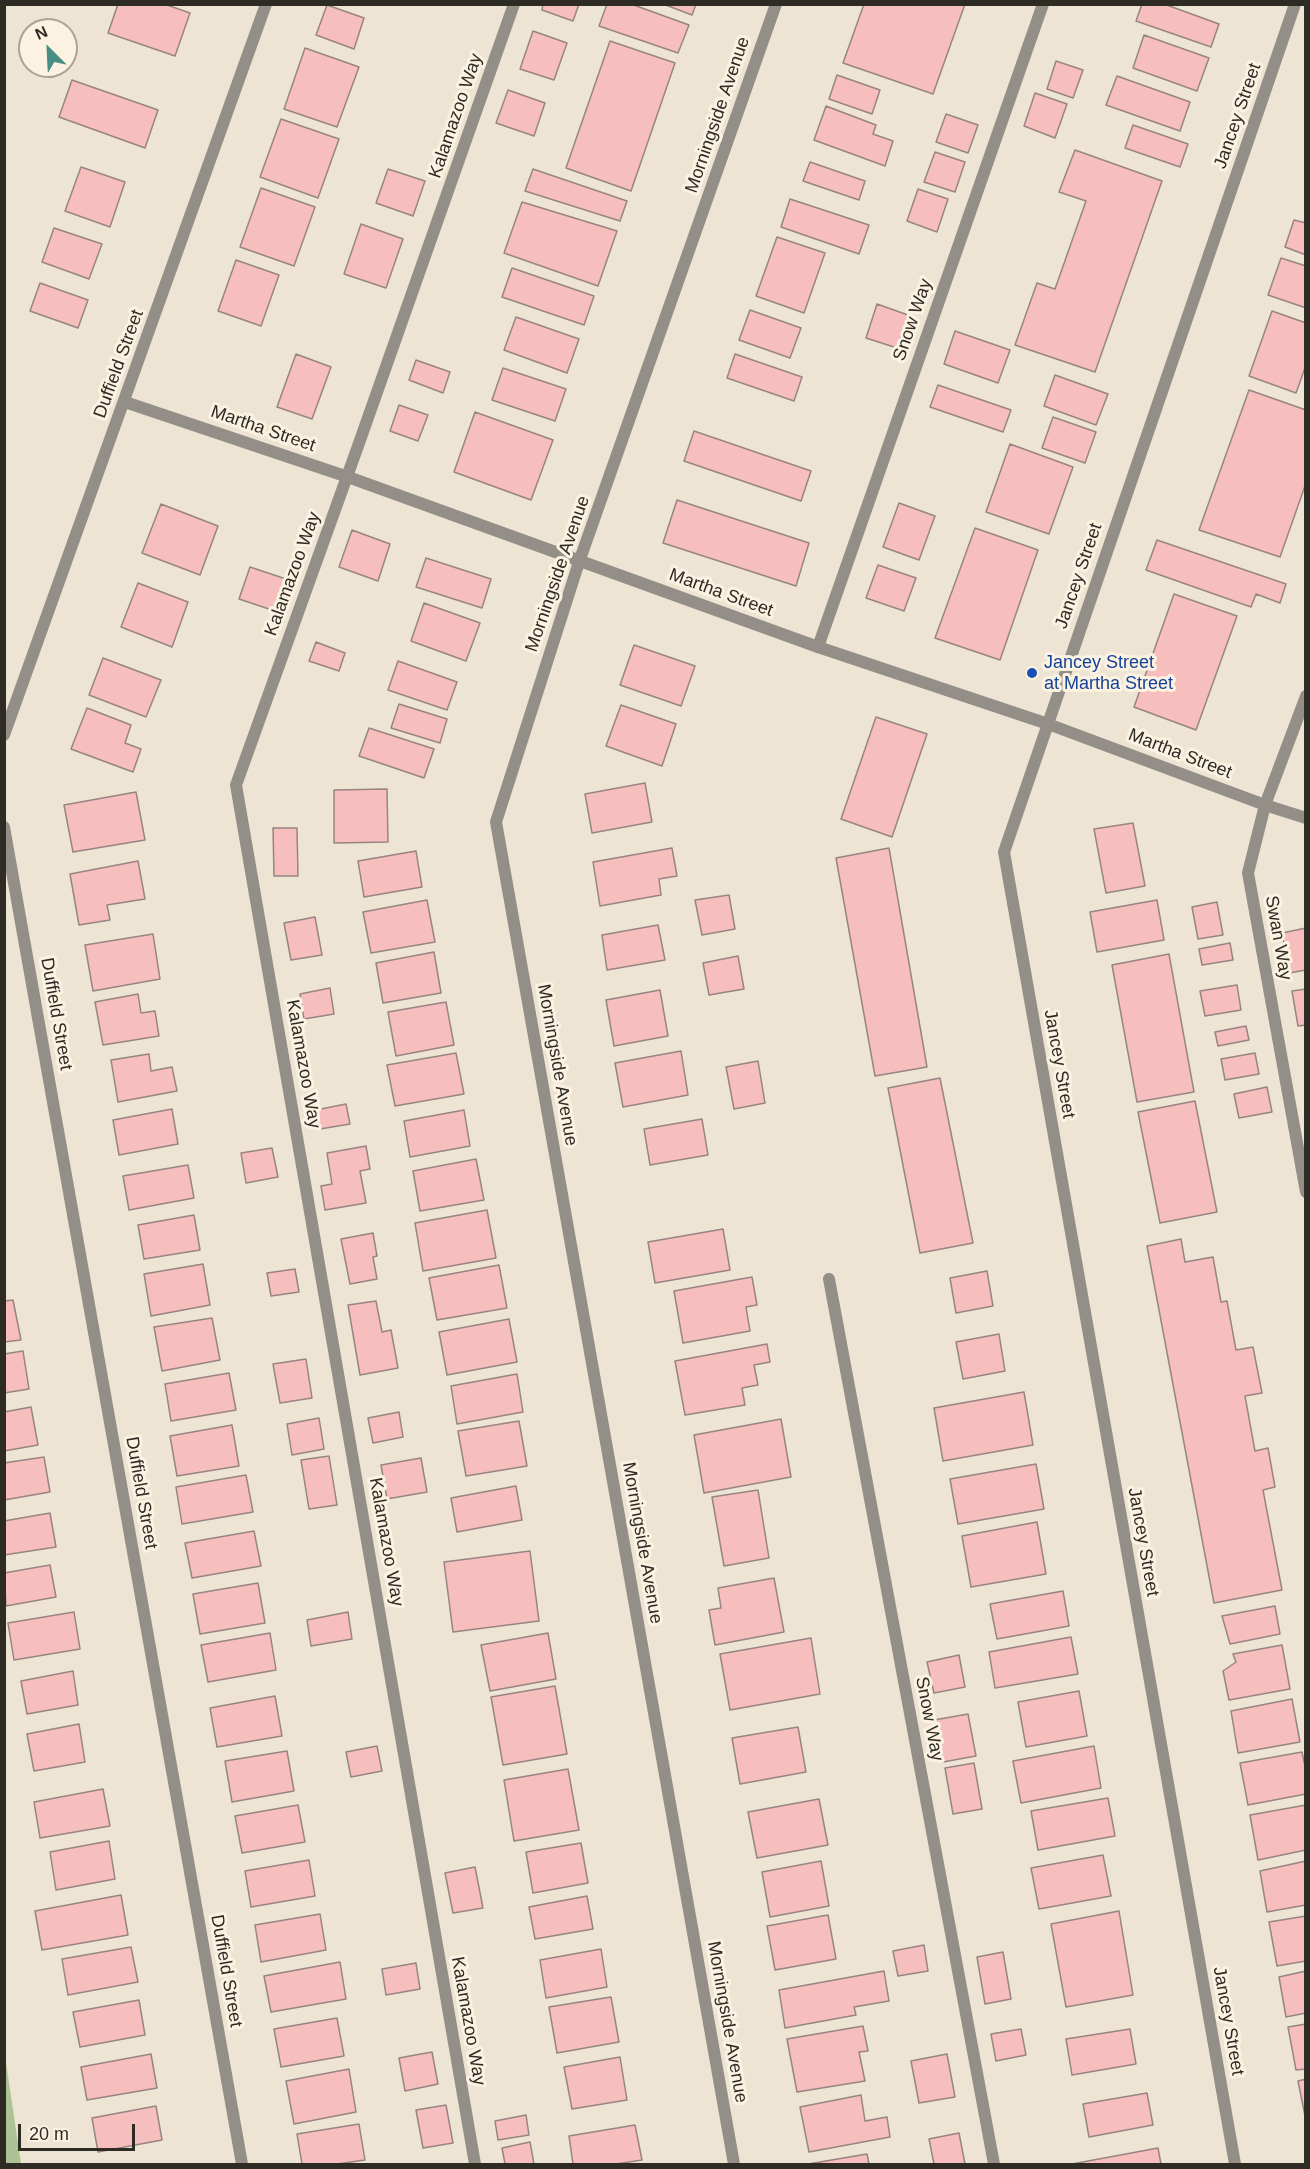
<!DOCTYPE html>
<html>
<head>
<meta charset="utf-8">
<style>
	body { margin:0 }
	#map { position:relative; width:1310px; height:2169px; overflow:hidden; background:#eee4d4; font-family:Arial,sans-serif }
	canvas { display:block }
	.frame { position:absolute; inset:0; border:6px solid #2e2b25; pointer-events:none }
	.north { position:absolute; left:18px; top:18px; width:60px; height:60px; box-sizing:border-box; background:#fbf2e1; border:2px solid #a9a296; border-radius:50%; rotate:336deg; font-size:16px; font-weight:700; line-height:24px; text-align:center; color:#2e2b25 }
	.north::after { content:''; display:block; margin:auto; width:21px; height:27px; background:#488e85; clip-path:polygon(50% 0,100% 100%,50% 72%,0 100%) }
	.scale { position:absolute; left:18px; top:2124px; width:117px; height:27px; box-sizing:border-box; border:3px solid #2e2b25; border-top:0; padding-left:8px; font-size:18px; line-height:21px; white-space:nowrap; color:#2e2b25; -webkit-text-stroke:4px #fbf2e1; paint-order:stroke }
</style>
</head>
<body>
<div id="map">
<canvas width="1310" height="2169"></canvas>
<div class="frame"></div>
<div class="north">N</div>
<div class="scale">20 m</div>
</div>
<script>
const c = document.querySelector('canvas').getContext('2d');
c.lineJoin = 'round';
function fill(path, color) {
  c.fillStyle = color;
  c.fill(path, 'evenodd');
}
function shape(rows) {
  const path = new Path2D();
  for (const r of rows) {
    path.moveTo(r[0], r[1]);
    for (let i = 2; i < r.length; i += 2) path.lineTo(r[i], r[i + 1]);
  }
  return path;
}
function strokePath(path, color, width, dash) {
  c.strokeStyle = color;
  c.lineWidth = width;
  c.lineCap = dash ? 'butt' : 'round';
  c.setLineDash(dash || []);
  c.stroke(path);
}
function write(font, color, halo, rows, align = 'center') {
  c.font = font + ' Arial,sans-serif';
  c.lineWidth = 6;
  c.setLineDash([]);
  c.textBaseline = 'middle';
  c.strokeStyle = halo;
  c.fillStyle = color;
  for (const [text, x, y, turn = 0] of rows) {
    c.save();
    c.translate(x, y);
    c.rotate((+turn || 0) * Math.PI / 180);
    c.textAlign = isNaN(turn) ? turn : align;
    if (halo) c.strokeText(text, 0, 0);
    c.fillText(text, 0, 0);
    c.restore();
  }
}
fill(shape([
	[4,2056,5,2056,21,2164,5,2164]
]), '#acc395');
const building = shape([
	[118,4,164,4,190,13,175,56,108,33,118,4],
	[543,4,579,4,573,21,542,10,543,4],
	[607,4,631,4,689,25,678,53,599,26,607,4],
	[663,4,696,4,692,15,663,4],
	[864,4,965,4,933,94,843,63,864,4],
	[1142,4,1164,4,1219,24,1211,47,1136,21,1142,4],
	[327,5,364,18,354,49,316,35,327,5],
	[533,31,567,43,554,80,520,69,533,31],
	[1144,35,1209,58,1197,91,1133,68,1144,35],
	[610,41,675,63,631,191,566,168,610,41],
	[305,48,359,67,337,127,284,109,305,48],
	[1056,61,1083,70,1073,98,1047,89,1056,61],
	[837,75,880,90,872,114,829,99,837,75],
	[1117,76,1190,102,1180,131,1106,105,1117,76],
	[72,80,158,110,145,148,59,117,72,80],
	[508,90,545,103,534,136,496,123,508,90],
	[1035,93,1067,104,1055,138,1024,126,1035,93],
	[826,106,876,125,873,134,893,141,885,166,814,140,826,106],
	[946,114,978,125,968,153,936,142,946,114],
	[281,119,339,139,318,198,260,177,281,119],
	[1133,125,1188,144,1180,167,1125,148,1133,125],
	[1075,150,1162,181,1095,372,1015,345,1037,283,1055,289,1086,201,1059,192,1075,150],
	[935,152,965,162,955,192,924,182,935,152],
	[810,162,865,181,859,200,803,181,810,162],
	[81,167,125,182,110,227,65,211,81,167],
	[388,169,425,181,413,216,376,203,388,169],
	[533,169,627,201,620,221,525,191,533,169],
	[261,188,315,207,294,266,240,247,261,188],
	[918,189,948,199,937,232,907,221,918,189],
	[790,199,869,225,859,254,781,227,790,199],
	[522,202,617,231,598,286,504,253,522,202],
	[1294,220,1306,223,1306,255,1285,247,1294,220],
	[361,224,403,239,386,288,344,274,361,224],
	[54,228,102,244,89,279,42,262,54,228],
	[777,237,825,253,804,313,756,296,777,237],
	[1281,258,1306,266,1306,308,1268,295,1281,258],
	[236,260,279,275,261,326,218,311,236,260],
	[512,268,594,296,584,325,502,297,512,268],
	[40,283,88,300,78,328,30,311,40,283],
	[877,304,908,315,897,348,866,338,877,304],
	[750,310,801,328,790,358,739,340,750,310],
	[1272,311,1306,323,1306,365,1296,393,1249,376,1272,311],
	[516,317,579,339,567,373,504,350,516,317],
	[955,331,1010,350,998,383,944,364,955,331],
	[296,354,331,367,312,419,277,407,296,354],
	[735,354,802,377,794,401,727,378,735,354],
	[416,360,450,372,443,393,409,380,416,360],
	[503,368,566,389,555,421,492,400,503,368],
	[1055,375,1108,394,1096,425,1044,406,1055,375],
	[938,385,1011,410,1003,432,930,407,938,385],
	[1249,390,1306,410,1306,483,1280,557,1199,530,1249,390],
	[399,405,428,415,418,441,390,431,399,405],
	[475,412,553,440,531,500,454,472,475,412],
	[1053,417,1096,432,1085,463,1042,448,1053,417],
	[694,431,811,471,801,501,684,461,694,431],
	[1010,444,1073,467,1049,534,986,512,1010,444],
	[677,500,809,543,796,586,663,543,677,500],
	[899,503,935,516,919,560,883,547,899,503],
	[161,504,218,526,200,575,142,553,161,504],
	[975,528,1038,550,1000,660,935,638,975,528],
	[352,530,390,544,378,581,339,567,352,530],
	[1157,540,1286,584,1280,603,1256,594,1251,607,1146,570,1157,540],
	[426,558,491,579,482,608,416,587,426,558],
	[878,565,916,578,904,611,866,598,878,565],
	[250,567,292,581,281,613,239,599,250,567],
	[138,583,188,602,172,647,121,627,138,583],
	[1174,594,1237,616,1196,730,1134,707,1174,594],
	[424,603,480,623,466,661,411,641,424,603],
	[316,642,345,653,339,671,309,661,316,642],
	[634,645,695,666,681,706,620,685,634,645],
	[103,658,161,680,146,717,89,695,103,658],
	[398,661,457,682,447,710,388,690,398,661],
	[399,704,447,719,440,743,391,728,399,704],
	[621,705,676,724,662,766,606,746,621,705],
	[87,708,131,725,125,743,141,749,133,772,71,749,87,708],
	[876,717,927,734,892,837,841,819,876,717],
	[369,728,434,749,424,778,359,756,369,728],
	[645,783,652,822,592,833,585,794,645,783],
	[387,789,388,842,334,843,334,790,387,789],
	[136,792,145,840,73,852,64,805,136,792],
	[1133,823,1145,886,1106,893,1094,829,1133,823],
	[273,828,297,828,298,876,274,876,273,828],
	[672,848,677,876,659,879,661,895,600,906,593,862,672,848],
	[889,848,927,1067,875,1076,836,858,889,848],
	[416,851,422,887,364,897,358,861,416,851],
	[138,861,145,899,107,905,110,920,79,925,70,874,138,861],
	[729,895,735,929,702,935,695,900,729,895],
	[427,900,435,942,371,953,363,912,427,900],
	[1157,900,1164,940,1097,952,1090,912,1157,900],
	[1217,902,1223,935,1198,939,1192,907,1217,902],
	[315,917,322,955,291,960,284,923,315,917],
	[658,925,665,960,607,970,602,935,658,925],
	[1306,928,1306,970,1289,973,1282,933,1306,928],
	[153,934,160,979,93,991,85,945,153,934],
	[1230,943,1233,960,1202,965,1199,949,1230,943],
	[434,952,441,993,383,1003,376,963,434,952],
	[1169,954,1194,1092,1137,1102,1112,965,1169,954],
	[738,956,744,989,709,995,703,963,738,956],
	[1237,985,1241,1010,1205,1016,1200,991,1237,985],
	[330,988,334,1014,304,1019,300,994,330,988],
	[1306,989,1306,1025,1298,1026,1292,991,1306,989],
	[660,990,668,1036,614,1046,606,1000,660,990],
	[138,994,141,1013,155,1011,159,1036,103,1045,95,1002,138,994],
	[446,1002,454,1045,396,1056,388,1012,446,1002],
	[1246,1026,1249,1040,1218,1046,1215,1032,1246,1026],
	[681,1051,688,1095,623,1107,615,1063,681,1051],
	[456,1053,464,1094,395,1106,387,1065,456,1053],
	[1255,1053,1259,1074,1225,1080,1221,1059,1255,1053],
	[149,1054,151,1071,172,1067,177,1091,118,1102,111,1060,149,1054],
	[758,1061,765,1103,734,1109,726,1067,758,1061],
	[940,1078,973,1243,920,1253,888,1088,940,1078],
	[1267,1087,1272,1112,1239,1118,1234,1094,1267,1087],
	[1195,1101,1217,1212,1160,1223,1138,1112,1195,1101],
	[346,1104,350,1124,320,1129,316,1110,346,1104],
	[172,1109,178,1144,119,1155,113,1120,172,1109],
	[464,1110,470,1146,410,1157,404,1121,464,1110],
	[702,1119,708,1155,650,1165,644,1129,702,1119],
	[366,1146,370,1169,360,1171,366,1203,325,1210,321,1186,332,1184,327,1153,366,1146],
	[272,1148,278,1177,246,1183,241,1153,272,1148],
	[476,1159,484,1200,420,1211,413,1171,476,1159],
	[188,1165,194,1198,129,1210,123,1176,188,1165],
	[487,1210,496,1258,423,1271,415,1223,487,1210],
	[194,1215,200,1250,144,1259,138,1225,194,1215],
	[723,1229,730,1270,655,1283,648,1242,723,1229],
	[373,1233,377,1256,373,1257,377,1279,350,1284,341,1239,373,1233],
	[1181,1239,1185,1262,1213,1257,1221,1302,1227,1301,1236,1350,1253,1347,1262,1393,1245,1396,1255,1451,1268,1448,1275,1487,1263,1490,1282,1590,1214,1603,1147,1246,1181,1239],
	[203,1264,210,1305,151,1316,144,1274,203,1264],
	[499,1265,507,1308,437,1320,429,1278,499,1265],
	[295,1269,299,1292,271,1296,267,1273,295,1269],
	[987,1271,993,1306,956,1313,950,1278,987,1271],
	[752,1277,757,1305,746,1307,750,1331,683,1343,674,1291,752,1277],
	[13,1300,21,1340,4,1342,4,1301,13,1300],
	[376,1301,382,1332,391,1330,398,1368,360,1375,348,1305,376,1301],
	[212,1318,220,1360,162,1371,154,1327,212,1318],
	[509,1319,517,1362,447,1375,439,1332,509,1319],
	[999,1334,1005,1371,963,1379,956,1342,999,1334],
	[767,1344,770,1362,754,1365,758,1385,742,1388,745,1405,685,1415,675,1361,767,1344],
	[23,1351,29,1389,4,1393,4,1354,23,1351],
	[306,1359,312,1398,280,1403,273,1364,306,1359],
	[229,1373,236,1410,171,1421,165,1384,229,1373],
	[517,1374,523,1412,457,1424,451,1386,517,1374],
	[1024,1392,1033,1445,943,1461,934,1408,1024,1392],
	[31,1407,38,1445,4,1451,4,1412,31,1407],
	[399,1412,403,1437,373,1443,368,1418,399,1412],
	[319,1418,324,1449,292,1455,287,1424,319,1418],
	[781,1419,791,1477,704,1493,694,1435,781,1419],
	[519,1421,527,1466,466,1476,458,1431,519,1421],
	[232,1425,239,1466,177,1476,170,1436,232,1425],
	[329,1456,337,1505,309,1509,301,1460,329,1456],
	[44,1457,50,1492,4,1500,4,1463,44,1457],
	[421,1458,427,1492,387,1499,381,1465,421,1458],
	[1036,1464,1044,1509,958,1524,950,1479,1036,1464],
	[246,1475,253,1512,182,1524,176,1487,246,1475],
	[516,1486,522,1520,457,1532,451,1498,516,1486],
	[758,1490,769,1558,724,1566,712,1497,758,1490],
	[50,1513,56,1547,4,1555,4,1521,50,1513],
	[1037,1522,1046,1574,971,1587,962,1536,1037,1522],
	[254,1531,261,1566,192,1578,185,1543,254,1531],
	[530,1551,539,1621,453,1632,444,1562,530,1551],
	[50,1565,56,1597,6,1606,4,1573,50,1565],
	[774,1578,784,1632,715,1645,709,1610,721,1608,718,1588,774,1578],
	[258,1583,265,1623,200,1634,193,1594,258,1583],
	[1063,1591,1069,1626,997,1639,990,1604,1063,1591],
	[1275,1606,1280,1634,1230,1644,1222,1616,1275,1606],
	[74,1612,80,1649,14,1660,8,1623,74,1612],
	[348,1612,352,1639,311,1646,307,1620,348,1612],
	[270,1633,276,1670,208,1682,201,1645,270,1633],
	[548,1633,556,1679,490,1691,481,1645,548,1633],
	[1071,1637,1078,1674,995,1688,989,1652,1071,1637],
	[811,1638,820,1694,730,1710,720,1654,811,1638],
	[1282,1645,1290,1689,1229,1700,1223,1671,1236,1662,1233,1654,1282,1645],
	[959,1655,965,1687,934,1693,927,1662,959,1655],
	[73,1671,78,1705,27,1714,21,1681,73,1671],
	[555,1686,567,1754,503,1765,491,1697,555,1686],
	[1079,1691,1087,1736,1026,1747,1018,1702,1079,1691],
	[275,1696,282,1736,217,1747,210,1708,275,1696],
	[1292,1699,1300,1742,1238,1753,1231,1711,1292,1699],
	[968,1714,976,1756,943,1762,934,1720,968,1714],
	[79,1724,85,1762,34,1771,27,1734,79,1724],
	[798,1727,806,1772,740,1784,732,1738,798,1727],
	[377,1746,382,1771,351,1777,346,1752,377,1746],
	[1094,1746,1101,1788,1021,1803,1013,1761,1094,1746],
	[287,1751,294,1791,232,1802,225,1761,287,1751],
	[1302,1752,1306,1771,1306,1794,1248,1805,1240,1763,1302,1752],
	[974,1763,982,1809,953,1814,945,1768,974,1763],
	[568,1769,579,1830,514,1841,504,1780,568,1769],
	[103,1789,110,1826,40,1838,34,1802,103,1789],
	[1108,1798,1115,1836,1038,1850,1031,1811,1108,1798],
	[819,1799,828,1845,757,1858,748,1812,819,1799],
	[298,1805,305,1842,242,1853,235,1816,298,1805],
	[1306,1805,1306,1850,1258,1860,1250,1815,1306,1805],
	[109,1841,115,1879,56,1890,50,1852,109,1841],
	[581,1843,588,1883,533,1893,526,1852,581,1843],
	[1103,1855,1111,1896,1039,1909,1031,1868,1103,1855],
	[309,1860,315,1896,251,1907,245,1871,309,1860],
	[821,1861,829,1906,770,1917,762,1872,821,1861],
	[1306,1861,1306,1905,1267,1912,1260,1871,1306,1861],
	[475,1867,483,1908,453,1913,445,1873,475,1867],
	[121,1895,128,1935,42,1950,35,1911,121,1895],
	[587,1896,593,1929,535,1939,529,1907,587,1896],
	[1119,1911,1133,1995,1066,2007,1051,1924,1119,1911],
	[320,1914,326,1950,261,1962,255,1925,320,1914],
	[828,1915,836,1959,775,1970,767,1926,828,1915],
	[1306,1916,1306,1961,1277,1966,1269,1922,1306,1916],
	[924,1945,928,1971,898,1976,893,1951,924,1945],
	[131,1947,138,1982,68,1995,62,1959,131,1947],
	[601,1949,607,1987,546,1998,540,1960,601,1949],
	[1003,1952,1011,1999,985,2004,977,1957,1003,1952],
	[340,1962,346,1999,271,2012,264,1976,340,1962],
	[416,1963,420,1989,386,1995,382,1969,416,1963],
	[884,1971,889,2001,854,2007,856,2015,785,2028,779,1990,884,1971],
	[1306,1971,1306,2013,1286,2017,1279,1977,1306,1971],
	[611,1997,619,2042,557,2053,549,2007,611,1997],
	[139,2000,145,2035,80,2047,73,2012,139,2000],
	[337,2018,344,2056,281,2067,274,2029,337,2018],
	[1306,2024,1306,2069,1296,2070,1288,2027,1306,2024],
	[863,2026,868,2051,859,2052,865,2081,797,2092,787,2039,863,2026],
	[1021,2029,1026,2055,996,2061,991,2034,1021,2029],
	[1130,2029,1136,2064,1072,2075,1066,2039,1130,2029],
	[432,2052,438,2084,405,2091,399,2058,432,2052],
	[151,2054,157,2088,87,2100,81,2067,151,2054],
	[947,2054,955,2097,919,2103,911,2061,947,2054],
	[620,2057,627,2100,572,2109,564,2067,620,2057],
	[349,2069,356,2112,294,2124,286,2081,349,2069],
	[1306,2079,1306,2121,1298,2081,1306,2079],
	[1147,2093,1153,2125,1089,2137,1083,2104,1147,2093],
	[861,2095,865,2121,887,2117,890,2137,809,2152,800,2107,861,2095],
	[446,2105,453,2143,423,2148,416,2110,446,2105],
	[156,2106,162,2140,98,2152,92,2118,156,2106],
	[526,2115,529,2135,498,2140,495,2121,526,2115],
	[359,2124,365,2160,337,2164,302,2164,297,2134,359,2124],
	[635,2125,642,2160,616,2164,573,2164,569,2136,635,2125],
	[959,2133,965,2164,934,2164,929,2139,959,2133],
	[530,2142,534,2164,505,2164,502,2148,530,2142],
	[1158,2148,1161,2164,1072,2164,1158,2148],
	[867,2154,869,2164,808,2164,867,2154]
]);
fill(building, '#f6bebc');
strokePath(building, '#978483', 1.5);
strokePath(shape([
	[818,647,1043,4],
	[1306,696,1265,805,1248,873,1306,1192],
	[829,1279,994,2164],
	[475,2164,236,785,358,446,514,4]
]), '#938f88', 12);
strokePath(shape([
	[125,402,348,477,818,647,1048,724,1265,805,1306,818],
	[4,735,266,4],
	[4,827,242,2164],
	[734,2164,496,822,579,562,776,4],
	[1235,2164,1004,852,1295,4]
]), '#938f88', 12);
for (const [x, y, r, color] of [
	[1032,673,6,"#1a4fb4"]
]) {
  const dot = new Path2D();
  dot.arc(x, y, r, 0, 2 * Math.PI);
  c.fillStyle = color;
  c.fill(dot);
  strokePath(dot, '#fbf2e1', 2);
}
write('18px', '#2e2b25', '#fbf2e1', [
	["Morningside Avenue",718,115,-71],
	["Kalamazoo Way",456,116,-71],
	["Jancey Street",1238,116,-71],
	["Snow Way",913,320,-71],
	["Duffield Street",119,364,-70],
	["Martha Street",263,429,19],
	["Kalamazoo Way",293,574,-70],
	["Morningside Avenue",558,574,-71],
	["Jancey Street",1079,576,-71],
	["Martha Street",721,593,20],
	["Martha Street",1180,754,21],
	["Swan Way",1278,938,80],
	["Duffield Street",56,1014,80],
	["Kalamazoo Way",303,1064,80],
	["Jancey Street",1059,1064,80],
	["Morningside Avenue",557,1065,80],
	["Duffield Street",141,1493,80],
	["Kalamazoo Way",386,1542,80],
	["Jancey Street",1143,1542,80],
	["Morningside Avenue",642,1543,80],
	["Snow Way",929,1719,79],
	["Duffield Street",226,1971,80],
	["Kalamazoo Way",468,2021,80],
	["Jancey Street",1228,2021,80],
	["Morningside Avenue",727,2022,80]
]);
write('18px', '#164399', '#fbf2e1', [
	["Jancey Street",1044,663],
	["at Martha Street",1044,684]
], 'left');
</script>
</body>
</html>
